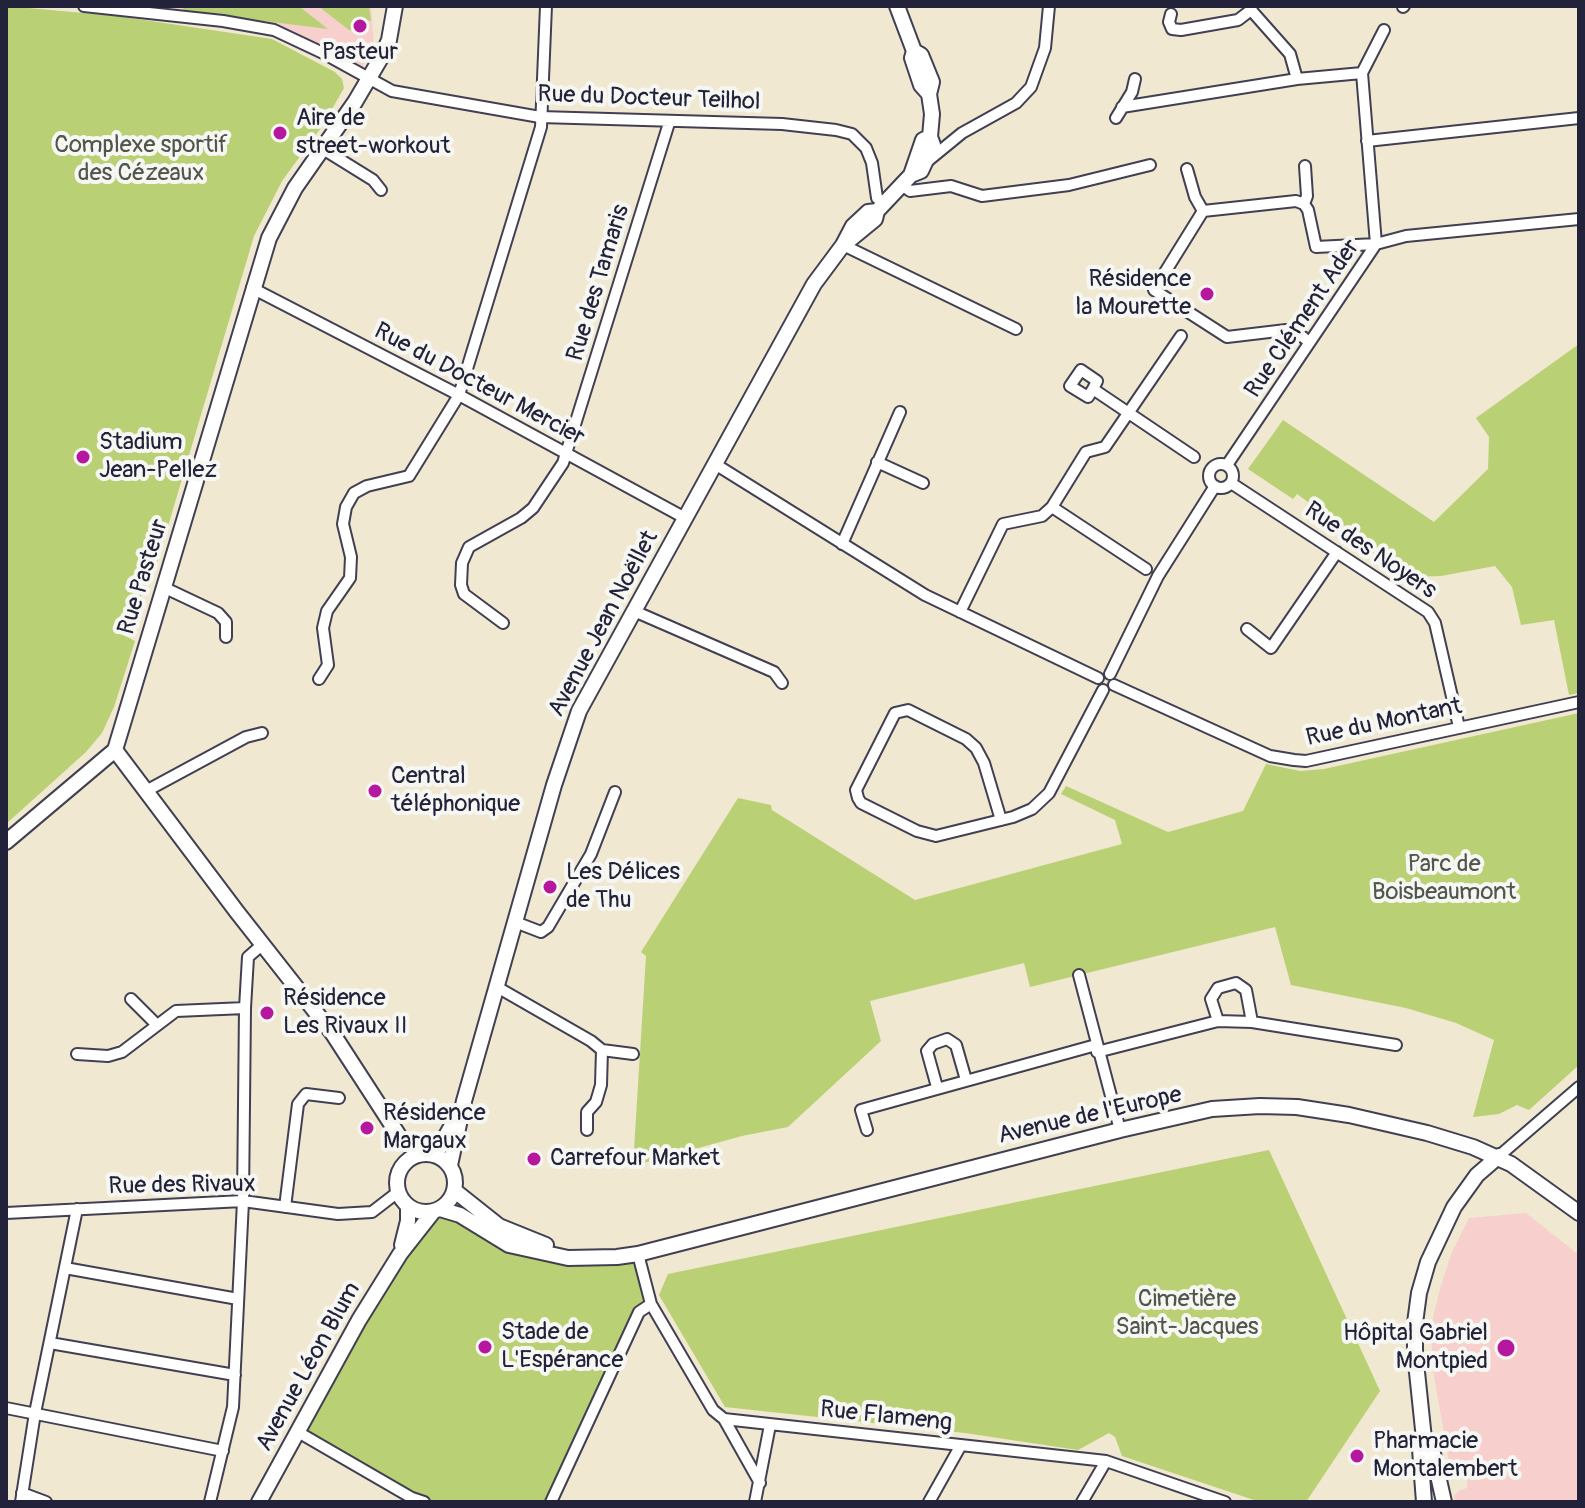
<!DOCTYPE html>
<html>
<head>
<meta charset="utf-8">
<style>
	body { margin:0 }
	#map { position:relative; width:1585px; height:1508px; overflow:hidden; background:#f0e8d1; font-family:Pangolin,sans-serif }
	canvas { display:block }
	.frame { position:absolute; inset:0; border:8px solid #22223b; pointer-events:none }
</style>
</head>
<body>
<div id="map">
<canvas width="1585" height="1508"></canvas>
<div class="frame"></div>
</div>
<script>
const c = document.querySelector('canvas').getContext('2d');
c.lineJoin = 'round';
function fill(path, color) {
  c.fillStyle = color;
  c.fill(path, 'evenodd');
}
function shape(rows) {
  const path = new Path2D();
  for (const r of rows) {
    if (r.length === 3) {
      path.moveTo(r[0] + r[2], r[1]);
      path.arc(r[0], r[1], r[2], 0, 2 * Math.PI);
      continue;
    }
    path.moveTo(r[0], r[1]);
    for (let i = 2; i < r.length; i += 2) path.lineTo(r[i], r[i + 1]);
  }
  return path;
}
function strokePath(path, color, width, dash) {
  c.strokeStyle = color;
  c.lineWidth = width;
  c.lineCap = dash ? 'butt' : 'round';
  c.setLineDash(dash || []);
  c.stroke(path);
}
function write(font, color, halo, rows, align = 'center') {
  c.font = font + ' Pangolin,sans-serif';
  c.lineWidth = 8;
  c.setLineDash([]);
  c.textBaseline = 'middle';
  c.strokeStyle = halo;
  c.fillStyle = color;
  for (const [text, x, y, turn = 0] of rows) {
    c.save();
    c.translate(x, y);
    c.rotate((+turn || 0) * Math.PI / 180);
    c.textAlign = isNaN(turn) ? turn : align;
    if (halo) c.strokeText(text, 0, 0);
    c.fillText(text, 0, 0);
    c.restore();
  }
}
fill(shape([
	[84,6,371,6,374,45,359,74,274,30],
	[1526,1213,1579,1255,1579,1502,1455,1502,1454,1496,1460,1490,1467,1488,1467,1473,1458,1470,1449,1462,1433,1370,1431,1326,1441,1285,1452,1252,1469,1218]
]), '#f7d0cd');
fill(shape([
	[6,6,117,16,272,39,335,72,342,79,344,88,323,125,282,181,254,236,158,560,123,635,135,641,114,707,102,733,86,752,6,824],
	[183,6,300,7,328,29,184,11],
	[318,6,369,6,371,21,355,19,354,30,349,30],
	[1579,344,1579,693,1569,695,1554,620,1521,625,1512,587,1495,566,1441,576,1408,577,1305,507,1308,502,1297,494,1293,499,1248,469,1283,420,1434,522,1488,469,1489,437,1476,418],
	[1579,713,1579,1065,1529,1110,1517,1105,1499,1114,1473,1117,1494,1040,1456,1023,1406,1008,1291,985,1275,927,1030,987,1024,963,870,1001,881,1041,788,1127,742,1136,633,1166,646,956,641,952,738,798,771,805,772,810,915,900,1122,844,1115,820,1061,794,1066,786,1168,832,1243,811,1266,764,1300,771,1324,769],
	[1269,1150,1380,1391,1306,1502,1260,1502,1122,1456,1115,1437,1109,1433,1078,1450,965,1433,725,1407,659,1295,668,1274],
	[440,1209,528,1250,638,1254,651,1304,639,1312,551,1502,424,1502,298,1432,400,1254]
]), '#bad074');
const street = shape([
	[84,6,223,21,274,30,325,54,392,91,540,117,782,124,836,130,852,134,866,148,872,163,877,198,885,203],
	[1252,6,1251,10,1290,54,1297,79],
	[1403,7,1404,6],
	[1171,14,1169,22,1172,29,1181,30,1238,20,1251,10],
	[1122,107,1297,79,1362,73],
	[1116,118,1132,92,1135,79],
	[1367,141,1579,118],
	[323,149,373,180,381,190],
	[929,160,962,133,1016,103,1031,87,1045,48,1049,6],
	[1187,169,1195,197,1203,211],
	[902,185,910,191,951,186,982,196,1069,185,1150,165],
	[1304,204,1307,196,1305,166],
	[1376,244,1362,73,1384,30],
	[843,245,1016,329],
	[252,288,459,395,685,518],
	[1309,342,1298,333,1286,330,1227,337,1154,290,1203,211,1296,201,1304,204,1308,210,1316,247,1376,244,1406,236,1579,219],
	[1093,389,1097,381,1081,370,1070,386,1088,397,1093,389,1194,457],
	[877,462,923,483],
	[1221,476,12],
	[715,464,925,595,1098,678],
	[1227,465,1376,244],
	[1231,483,1428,612,1435,623,1459,727],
	[1052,507,1146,569],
	[842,544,900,412],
	[163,587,218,613,226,622,226,637],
	[634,611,774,672,782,683],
	[960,612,1003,524,1042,516,1052,507,1086,452,1105,447,1181,336],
	[503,623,464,594,461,585,462,563,469,547,521,518,533,508,563,463,669,123],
	[1247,629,1271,648,1337,552],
	[1110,674,1158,576,1215,486],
	[319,679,328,665,323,628,327,611,350,578,351,557,343,524,346,507,354,493,367,486,409,476,459,395,541,127,546,6],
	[1114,685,1270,756,1294,760,1306,761,1579,702],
	[146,791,246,737,262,733],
	[1001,820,984,763,976,748,966,739,908,710,895,713,856,790,858,798,861,803,917,831,936,836,1013,817,1032,809,1049,793,1103,690],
	[515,922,541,932,548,927,591,854,615,792],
	[1079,975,1120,1130],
	[497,987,591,1041,602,1050,601,1085,596,1102,587,1112,587,1130],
	[131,999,157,1025],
	[1218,1021,1211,999,1218,988,1236,983,1246,990,1252,1022],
	[602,1050,633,1054],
	[1097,1052,1218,1021,1252,1022,1396,1045],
	[77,1054,108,1056,122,1052,176,1011,245,1008],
	[937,1087,927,1051,933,1044,947,1039,956,1045,966,1080],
	[867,1130,861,1110,1096,1045],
	[1499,1156,1579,1087],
	[285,1207,298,1104,306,1094,339,1098],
	[6,1213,243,1201,338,1214,372,1212,398,1192],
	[638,1254,651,1304,713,1410,724,1419,1106,1461,1225,1502],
	[65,1268,238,1299],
	[50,1343,235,1375],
	[6,1408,223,1451],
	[724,1419,760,1483],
	[298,1432,412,1498,424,1502],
	[22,1493,46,1502],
	[21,1502,35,1413,77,1209],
	[210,1502,233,1407,243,1201,245,1008,248,957,263,944],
	[551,1502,639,1312,651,1304],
	[755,1502,770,1425],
	[929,1502,961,1445],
	[1082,1502,1106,1461]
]);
const secondary = shape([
	[914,51,912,58,921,85,929,94],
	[911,175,923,140,930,137],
	[847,242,875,219,877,211,911,175,921,171,933,145,930,137,932,114,929,94,932,82,921,55,914,51,897,6],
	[115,750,269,238,295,188,355,102,382,56,389,40,395,6],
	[115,750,237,912,333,1034,401,1139,421,1154],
	[6,842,115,750],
	[426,1183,29],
	[435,1155,455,1120],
	[450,1165,464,1101,554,785,579,711,814,284,843,245,853,226,868,212,877,211],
	[455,1191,499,1226,546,1245],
	[440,1209,460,1215,509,1245,568,1258,617,1257,638,1254,1120,1130,1212,1109,1260,1106,1297,1107,1349,1115,1427,1133,1473,1147,1511,1164,1579,1213],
	[402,1245,408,1221,408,1206],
	[1424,1439,1432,1449,1444,1502],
	[259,1502,359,1320,400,1254,433,1212],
	[1424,1502,1420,1449,1424,1439,1415,1353,1415,1323,1419,1293,1428,1262,1454,1207,1477,1175,1499,1156]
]);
strokePath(street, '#414052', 14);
strokePath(secondary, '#414052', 18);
strokePath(street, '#fff', 10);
strokePath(secondary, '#fff', 14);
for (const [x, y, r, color] of [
	[360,26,8,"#b5179e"],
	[280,133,8,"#b5179e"],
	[1207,294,8,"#b5179e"],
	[83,457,8,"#b5179e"],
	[375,791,8,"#b5179e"],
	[550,887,8,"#b5179e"],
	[267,1013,8,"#b5179e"],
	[367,1128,8,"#b5179e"],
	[534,1159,8,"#b5179e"],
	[485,1347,8,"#b5179e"],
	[1506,1348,10,"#b5179e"],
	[1357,1456,8,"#b5179e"]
]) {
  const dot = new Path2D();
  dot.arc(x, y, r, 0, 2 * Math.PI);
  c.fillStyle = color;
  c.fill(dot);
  strokePath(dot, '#f6f6f2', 3);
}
write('24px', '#22223b', '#f6f6f2', [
	["Pasteur",360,53,"center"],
	["Aire de",296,119],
	["street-workout",296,147],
	["Résidence",1191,280,"right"],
	["la Mourette",1191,308,"right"],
	["Stadium",99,443],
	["Jean-Pellez",99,471],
	["Central",391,777],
	["téléphonique",391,805],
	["Les Délices",566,873],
	["de Thu",566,901],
	["Résidence",283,999],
	["Les Rivaux II",283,1027],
	["Résidence",383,1114],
	["Margaux",383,1142],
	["Carrefour Market",550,1159],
	["Stade de",501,1333],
	["L'Espérance",501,1361],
	["Hôpital Gabriel",1488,1334,"right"],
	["Montpied",1488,1362,"right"],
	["Pharmacie",1373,1442],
	["Montalembert",1373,1470]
], 'left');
write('24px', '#22223b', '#f6f6f2', [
	["Rue du Docteur Teilhol",649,99,2],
	["Rue des Tamaris",599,283,-73],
	["Rue Clément Ader",1303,319,-56],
	["Rue du Docteur Mercier",479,385,28],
	["Rue des Noyers",1370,551,34],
	["Rue Pasteur",144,577,-73],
	["Avenue Jean Noëllet",604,624,-62],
	["Rue du Montant",1384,723,-12],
	["Avenue de l'Europe",1090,1116,-13],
	["Rue des Rivaux",182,1186,-1],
	["Avenue Léon Blum",309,1367,-61],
	["Rue Flameng",886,1417,6]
]);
write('24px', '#50564c', '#f6f6f2', [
	["Complexe sportif",141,146],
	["des Cézeaux",141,174],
	["Parc de",1444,865],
	["Boisbeaumont",1444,893],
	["Cimetière",1187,1300],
	["Saint-Jacques",1187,1328]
]);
</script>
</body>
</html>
